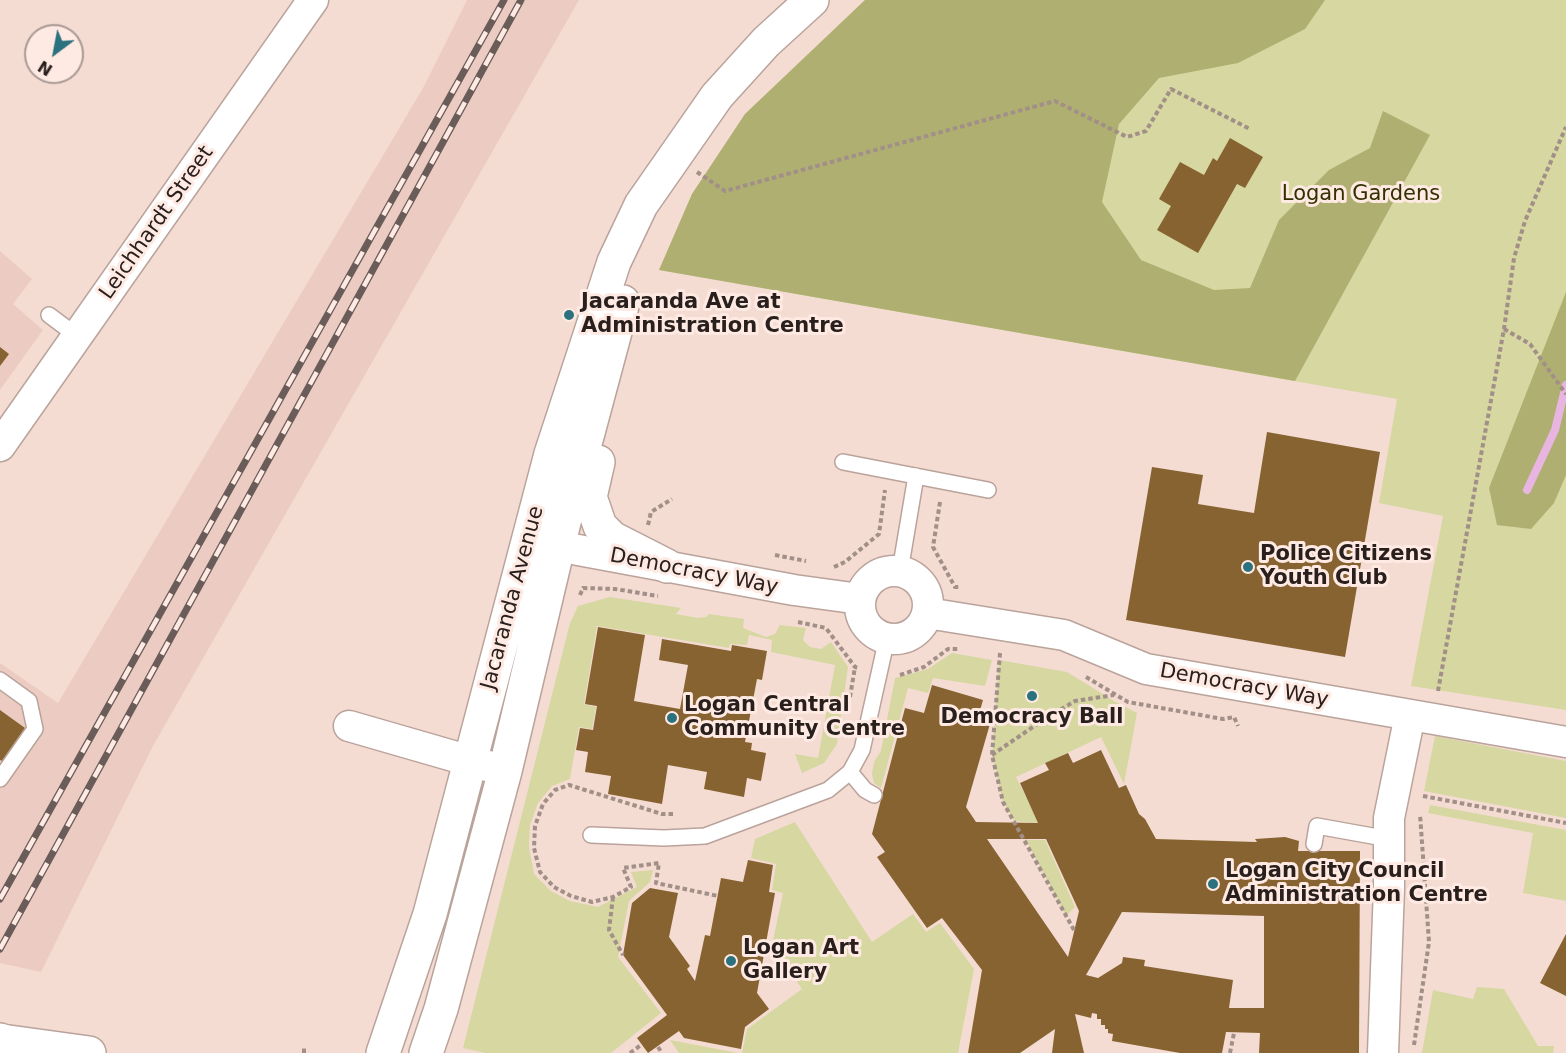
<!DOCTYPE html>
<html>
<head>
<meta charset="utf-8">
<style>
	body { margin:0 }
	#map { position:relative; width:1566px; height:1053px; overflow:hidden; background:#f4dcd3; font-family:"DejaVu Sans",sans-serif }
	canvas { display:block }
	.north { position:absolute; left:24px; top:24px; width:60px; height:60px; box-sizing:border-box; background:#feeae3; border:2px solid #a99994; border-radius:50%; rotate:212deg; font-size:16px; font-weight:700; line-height:24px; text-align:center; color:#29201d }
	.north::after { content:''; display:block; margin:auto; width:21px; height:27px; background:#2b727e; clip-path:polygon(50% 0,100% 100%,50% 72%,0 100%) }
</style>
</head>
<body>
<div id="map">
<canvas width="1566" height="1053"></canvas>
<div class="north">N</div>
</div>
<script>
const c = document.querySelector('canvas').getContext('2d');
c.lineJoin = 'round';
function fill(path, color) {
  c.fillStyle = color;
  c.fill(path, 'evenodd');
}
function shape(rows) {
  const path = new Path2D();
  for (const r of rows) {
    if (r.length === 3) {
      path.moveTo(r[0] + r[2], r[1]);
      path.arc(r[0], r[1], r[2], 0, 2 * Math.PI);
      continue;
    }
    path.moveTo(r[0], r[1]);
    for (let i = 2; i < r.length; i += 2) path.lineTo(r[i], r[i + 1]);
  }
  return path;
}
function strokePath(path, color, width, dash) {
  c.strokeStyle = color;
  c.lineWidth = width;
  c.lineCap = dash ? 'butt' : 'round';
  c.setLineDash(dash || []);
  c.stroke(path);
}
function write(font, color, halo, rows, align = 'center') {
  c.font = font + ' "DejaVu Sans",sans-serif';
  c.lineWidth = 6;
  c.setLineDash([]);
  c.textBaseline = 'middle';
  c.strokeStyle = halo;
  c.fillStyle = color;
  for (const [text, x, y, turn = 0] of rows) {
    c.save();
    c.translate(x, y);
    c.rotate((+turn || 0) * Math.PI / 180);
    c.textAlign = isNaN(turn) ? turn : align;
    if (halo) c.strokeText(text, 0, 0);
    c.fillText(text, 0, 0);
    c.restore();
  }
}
fill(shape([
	[467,0,579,0,153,746,41,972,0,963,0,663,58,703,423,88],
	[0,251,32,279,13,304,43,330,0,390]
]), '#ecccc2');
fill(shape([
	[865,0,1566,0,1566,710,1411,686,1443,516,1379,503,1397,399,659,270,692,194,745,114],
	[610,597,681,608,676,614,698,618,706,617,709,614,744,619,743,628,766,637,775,634,780,625,806,628,803,640,810,647,821,649,831,642,848,667,837,744,824,763,802,773,795,754,818,758,835,665,771,652,772,640,749,635,747,645,730,644,729,648,597,626,584,704,596,707,592,729,579,727,570,779,552,786,538,803,530,825,529,847,534,874,551,891,570,901,598,907,637,887,631,872,653,870,650,882,629,901,618,957,661,1013,611,1053,485,1053,463,1048,570,623,578,606],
	[952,653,992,660,985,686,933,678,928,693,908,688,881,788,874,783,872,774,874,762,881,751,895,678,928,669],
	[999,660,1067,672,1114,701,1137,713,1124,784,1101,737,1016,777,1039,823,1014,821,1003,802,992,755],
	[1435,736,1566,761,1566,818,1424,791],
	[1430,805,1566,830,1566,901,1523,893,1533,833,1428,813],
	[795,822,872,942,913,914,926,932,940,923,974,969,958,1053,742,1053,747,1029,802,989,772,945,783,893,772,890,776,864,751,858,755,839],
	[1026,840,1045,840,1075,907,1066,916],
	[1477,987,1504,989,1538,1046,1554,1046,1553,1053,1422,1053,1433,990,1473,999],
	[670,1040,738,1053,679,1053]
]), '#d6d7a1');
fill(shape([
	[865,0,1325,0,1305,29,1238,63,1159,78,1119,124,1102,202,1141,260,1214,290,1250,288,1279,220,1329,170,1370,148,1383,111,1430,135,1295,381,659,270,692,194,745,114],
	[1566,292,1566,475,1554,503,1531,529,1497,525,1489,488]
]), '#afaf72');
strokePath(shape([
	[1527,490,1555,430,1566,385]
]), '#e8b5e0', 8);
fill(shape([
	[1230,138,1263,157,1245,188,1237,184,1198,253,1157,230,1171,206,1159,199,1180,162,1204,175,1213,158,1217,161],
	[0,347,9,354,0,366],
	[1267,432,1380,452,1345,657,1126,620,1152,467,1203,475,1198,504,1254,513],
	[598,627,645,635,634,701,680,709,688,665,659,660,662,639,731,651,732,645,767,651,762,680,757,679,745,742,752,743,751,750,766,753,761,781,747,778,744,797,704,789,707,772,668,765,662,804,608,794,611,776,585,772,588,752,576,750,580,728,593,730,597,706,585,704],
	[932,685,983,700,979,714,992,717,966,807,976,822,1038,823,1020,783,1049,770,1045,763,1068,753,1073,763,1101,750,1119,788,1126,785,1139,814,1145,819,1156,839,1257,842,1255,839,1285,837,1299,841,1298,851,1360,851,1359,1053,1259,1053,1260,1033,1226,1032,1222,1053,1180,1053,1112,1041,1113,1034,1108,1033,1108,1029,1105,1029,1105,1025,1101,1025,1101,1019,1097,1019,1097,1014,1092,1013,1091,1018,1075,1014,1084,1053,1052,1053,1055,1029,1020,1053,968,1053,982,970,942,918,927,928,877,857,885,852,872,834,905,708,924,713],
	[987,839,1046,839,1079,911,1068,957],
	[1122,912,1264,916,1264,1008,1229,1008,1233,980,1144,966,1145,960,1123,957,1122,963,1098,978,1086,975],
	[0,710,25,728,2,761,0,760],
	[748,860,773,865,769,892,775,893,757,993,769,1009,745,1027,741,1049,684,1038,679,1031,648,1053,637,1038,667,1015,623,955,632,903,650,888,678,893,669,937,690,966,687,969,695,981,705,935,710,936,721,878,743,882],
	[1566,934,1566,996,1540,983]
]), '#876331');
const service = shape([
	[49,315,77,336],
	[843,462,988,490],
	[900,571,916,476],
	[0,680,29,701,35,729,0,779],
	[850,772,865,790,874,795],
	[591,835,664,838,705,836,828,790,850,772,862,750,887,638],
	[1314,844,1317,826,1389,839]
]);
const minor = shape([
	[0,446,313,0],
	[535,542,794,590,860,599],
	[894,605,34],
	[927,613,1064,635,1146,669,1566,742],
	[349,726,505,771],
	[1383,1053,1389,887,1389,818,1410,715]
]);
const tertiary = shape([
	[598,462,590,497,600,526,612,538,667,566],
	[9,1042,89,1053],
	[383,1053,430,914,551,454,614,262,641,205,717,96,766,42,812,0],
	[426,1053,441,1009,505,771,564,522,623,302]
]);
const secondary = shape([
	[0,1040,39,1053]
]);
strokePath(service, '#baa39b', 18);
strokePath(minor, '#baa39b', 33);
strokePath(tertiary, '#baa39b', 36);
strokePath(secondary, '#baa39b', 36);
strokePath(shape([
	[697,172,725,191,1055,101,1127,137,1146,131,1171,89,1250,129],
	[1504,329,1530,344,1566,394],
	[940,502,933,547,955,587,959,587],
	[648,525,651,512,672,499],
	[775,555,806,561],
	[834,567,845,562,879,534,885,490],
	[580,595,583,588,615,589,658,596],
	[798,622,826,628,855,667,860,668],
	[1000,653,992,755,1003,802,1074,930],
	[900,675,924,667,948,649,960,649],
	[1086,677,1128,702,1223,719,1234,717,1238,726],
	[1438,691,1504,329,1514,258,1525,221,1566,127],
	[850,697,855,667],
	[992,755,1043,720,1075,701,1114,695],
	[1423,796,1566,823],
	[673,814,662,814,569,785,555,790,543,804,535,826,534,848,540,872,554,887,571,896,592,902,613,897,631,887,623,868,659,863,656,883,718,896],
	[613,897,609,930,623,955],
	[1414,1045,1429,942,1420,814],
	[658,1047,662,1053],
	[304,1053,304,1047],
	[630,1053,641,1045],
	[1230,1053,1234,1033]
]), '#a18f88', 4, [4.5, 3]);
strokePath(service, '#fff', 15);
strokePath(minor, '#fff', 30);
strokePath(tertiary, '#fff', 33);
strokePath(secondary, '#fff', 33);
const rail = shape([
	[0,899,504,0],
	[0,949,521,0]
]);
strokePath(rail, '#6a5c58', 7);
strokePath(rail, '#feeae3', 4.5, [14]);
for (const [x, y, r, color] of [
	[569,315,6,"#2b727e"],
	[1248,567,6,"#2b727e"],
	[1032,696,6,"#2b727e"],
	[672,718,6,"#2b727e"],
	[1213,884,6,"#2b727e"],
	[731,961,6,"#2b727e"]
]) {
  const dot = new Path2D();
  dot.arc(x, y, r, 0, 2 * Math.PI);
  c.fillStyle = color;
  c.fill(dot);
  strokePath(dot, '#feeae3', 2);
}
write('21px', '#323100', '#feeae3', [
	["Logan Gardens",1361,195]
]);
write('21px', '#29201d', '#feeae3', [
	["Leichhardt Street",157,223,-55],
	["Democracy Way",694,572,11],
	["Jacaranda Avenue",513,598,-75],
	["Democracy Way",1244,686,10]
]);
write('bold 21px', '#29201d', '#feeae3', [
	["Jacaranda Ave at",581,303],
	["Administration Centre",581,327],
	["Police Citizens",1260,555],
	["Youth Club",1260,579],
	["Logan Central",684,706],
	["Community Centre",684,730],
	["Democracy Ball",1032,718,"center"],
	["Logan City Council",1225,872],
	["Administration Centre",1225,896],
	["Logan Art",743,949],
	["Gallery",743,973]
], 'left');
</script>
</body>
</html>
